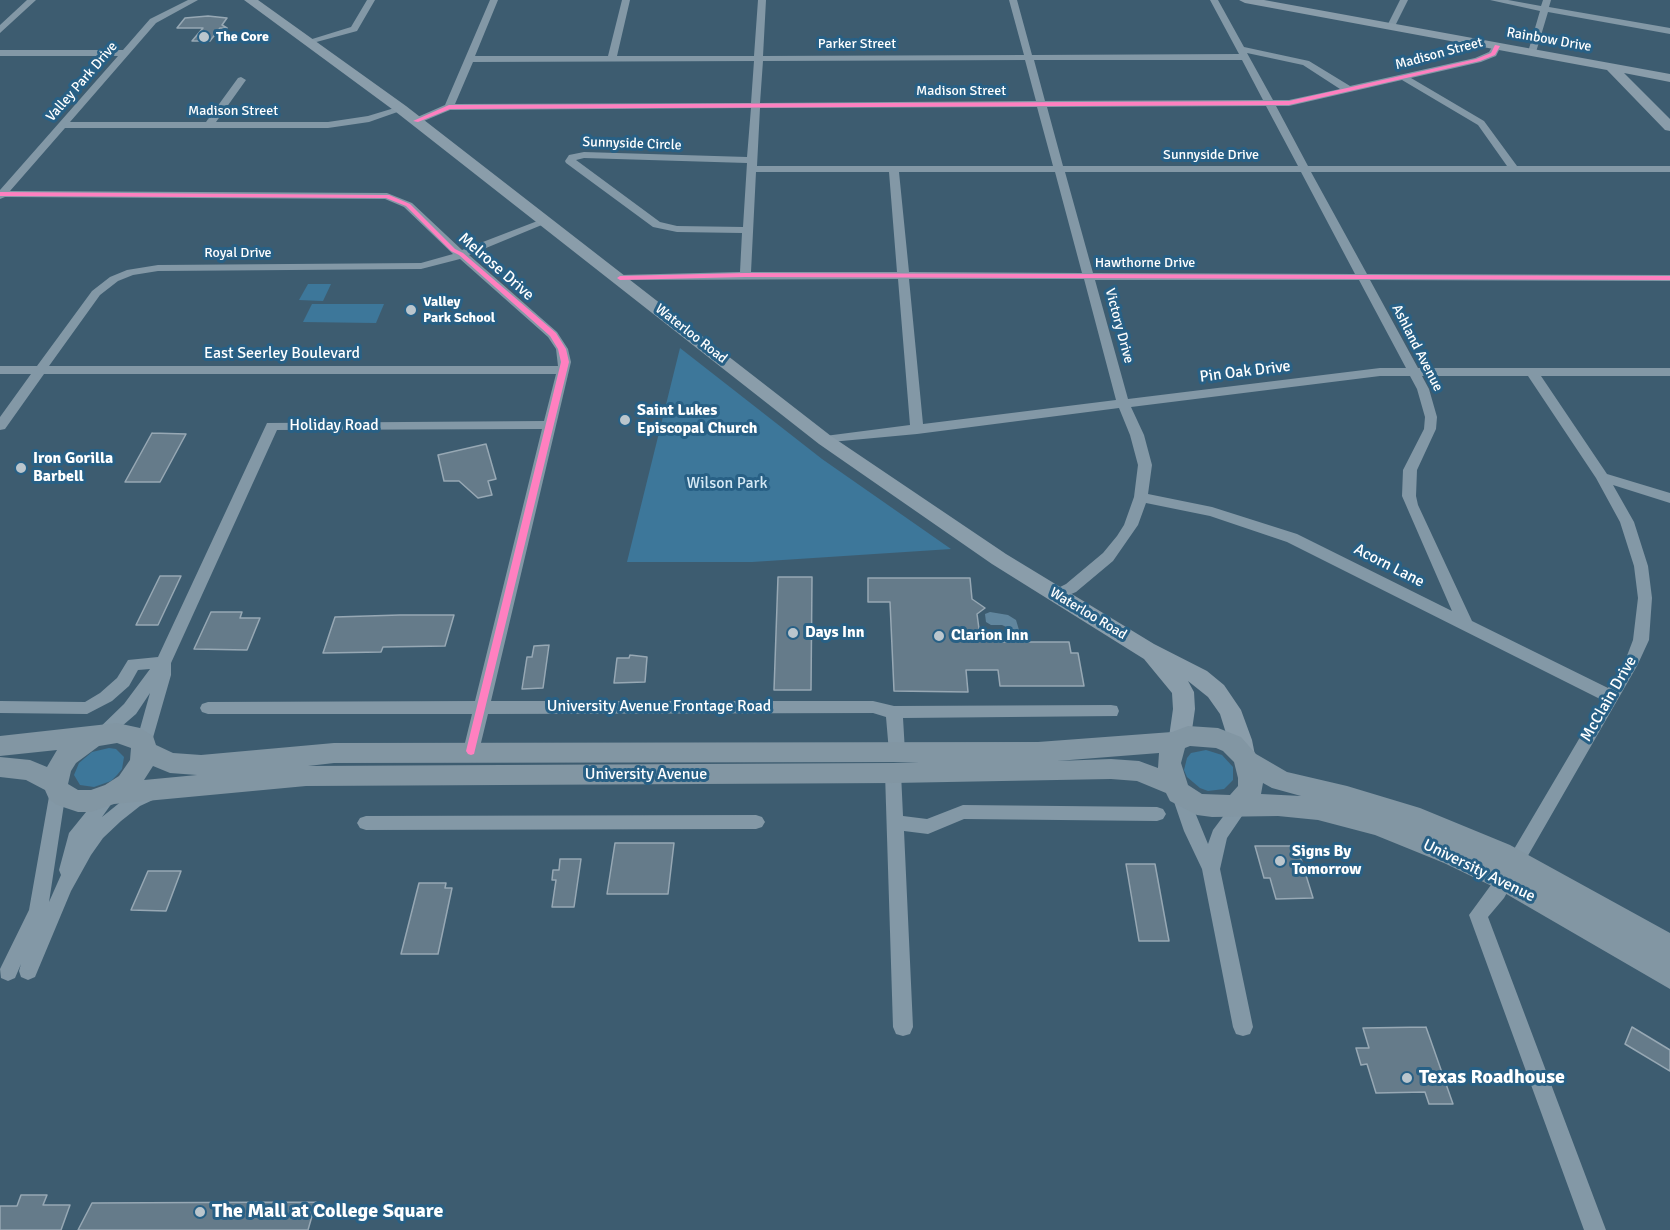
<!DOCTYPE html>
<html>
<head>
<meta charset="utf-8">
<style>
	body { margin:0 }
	canvas { display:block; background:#3d5c70 }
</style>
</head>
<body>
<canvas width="1670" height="1230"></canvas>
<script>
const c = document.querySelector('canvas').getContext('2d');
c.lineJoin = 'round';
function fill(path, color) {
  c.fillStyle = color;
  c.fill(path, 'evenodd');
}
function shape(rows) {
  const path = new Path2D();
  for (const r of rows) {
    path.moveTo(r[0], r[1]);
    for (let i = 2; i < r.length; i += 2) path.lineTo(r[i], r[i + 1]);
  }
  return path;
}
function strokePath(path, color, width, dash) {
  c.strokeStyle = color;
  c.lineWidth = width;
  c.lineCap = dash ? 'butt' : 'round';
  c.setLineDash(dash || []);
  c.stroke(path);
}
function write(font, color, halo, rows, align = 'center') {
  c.font = font + ' Signika,sans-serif';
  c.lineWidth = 6;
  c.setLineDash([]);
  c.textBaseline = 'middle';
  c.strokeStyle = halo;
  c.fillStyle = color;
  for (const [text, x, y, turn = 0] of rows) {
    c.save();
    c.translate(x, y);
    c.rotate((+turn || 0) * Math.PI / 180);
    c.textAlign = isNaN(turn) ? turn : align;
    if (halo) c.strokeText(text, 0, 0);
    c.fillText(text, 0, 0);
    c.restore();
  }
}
fill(shape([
	[308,284,331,284,323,301,299,300],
	[312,304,384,304,376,323,303,322],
	[680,348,822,459,951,549,752,562,627,562],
	[109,748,116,749,124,757,122,769,117,775,111,781,94,787,80,785,74,775,79,763,92,752],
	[1206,750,1222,755,1233,767,1233,780,1224,789,1208,791,1200,788,1187,777,1184,770,1187,758,1191,753]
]), '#3d779a');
fill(shape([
	[990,612,1008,615,1016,620,1019,630,1013,630,1002,625,991,625,986,622,985,614]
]), '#61869e');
const building = shape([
	[208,16,227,18,222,25,227,28,220,28,210,41,192,41,203,28,177,28,185,18,208,16],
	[152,433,186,434,160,482,125,482,152,433],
	[486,444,496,479,488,481,492,495,478,498,459,481,444,481,438,455,486,444],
	[160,576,181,576,158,625,136,625,160,576],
	[778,577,812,577,811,690,774,690,778,577],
	[868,578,970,578,972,599,985,608,977,614,979,629,996,642,1069,642,1071,653,1078,653,1084,686,1000,686,998,670,966,670,968,692,894,691,890,602,868,602,868,578],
	[211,612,242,612,240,618,260,618,247,650,194,649,211,612],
	[400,615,454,615,445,646,383,647,381,652,323,653,335,617,400,615],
	[549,645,543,688,522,689,527,657,532,657,534,646,549,645],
	[630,655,647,657,645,682,614,683,617,658,629,658,630,655],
	[615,843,674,843,668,894,607,894,615,843],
	[1255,846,1297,846,1313,898,1276,899,1270,878,1264,878,1255,846],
	[560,859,581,859,574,907,552,907,556,880,552,880,553,870,559,870,560,859],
	[1126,864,1155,864,1169,941,1139,941,1126,864],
	[148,871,181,871,166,911,131,910,148,871],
	[419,883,446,883,445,888,452,888,438,954,401,954,419,883],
	[1426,1027,1453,1104,1429,1104,1425,1092,1376,1093,1367,1064,1361,1065,1356,1048,1369,1048,1363,1028,1426,1027],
	[1632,1027,1670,1050,1670,1071,1625,1044,1632,1027],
	[21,1195,47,1195,43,1205,70,1205,61,1230,0,1230,0,1206,17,1206,21,1195],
	[316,1202,308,1230,78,1230,92,1203,316,1202]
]);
fill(building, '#657b8a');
strokePath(building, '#97a8b4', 1.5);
fill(shape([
	[27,0,36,0,0,33,0,25,27,0],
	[188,0,198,0,156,23,70,122,206,122,238,78,241,77,246,80,216,122,328,122,368,116,401,106,406,109,369,122,328,128,65,128,10,191,387,193,412,203,462,250,540,220,544,219,549,222,469,255,557,332,568,349,571,362,491,701,873,701,894,706,1111,705,1117,706,1119,711,1117,716,903,718,905,752,903,757,897,759,891,757,889,752,886,717,873,713,488,714,479,751,477,756,471,758,465,756,463,751,472,714,208,714,202,712,200,708,202,704,208,702,475,701,542,429,277,430,171,663,171,675,150,748,144,750,138,748,136,743,150,693,136,714,107,739,101,741,95,739,93,734,124,704,150,669,138,670,129,686,112,701,87,714,0,713,0,701,85,702,100,693,117,678,128,660,158,657,267,423,544,421,556,374,44,374,5,429,0,430,0,417,31,374,0,374,0,366,37,366,92,291,110,277,127,270,158,265,421,263,453,254,404,207,385,199,5,197,0,199,0,190,118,56,0,56,0,50,123,50,150,19,188,0],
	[460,259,548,337,556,349,558,366,49,366,100,295,118,281,133,275,158,271,421,269,460,259],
	[367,0,375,0,357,31,309,44,309,40,351,27,367,0],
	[490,0,498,0,475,56,608,56,622,0,630,0,617,56,754,56,758,0,766,0,763,56,1024,55,1009,0,1017,0,1032,55,1239,54,1210,0,1218,0,1244,47,1309,61,1350,86,1475,58,1489,52,1494,44,1500,44,1501,46,1496,56,1481,62,1411,78,1484,121,1517,166,1670,166,1670,172,1311,172,1367,274,1670,275,1670,281,1370,280,1418,368,1670,368,1670,376,1541,376,1607,474,1670,493,1670,503,1613,485,1634,522,1648,566,1652,598,1649,640,1637,666,1522,866,1516,869,1510,866,1507,861,1602,700,1287,542,1210,516,1146,503,1138,525,1113,561,1076,592,1057,600,1052,599,1050,595,1052,591,1066,584,1103,553,1117,536,1124,525,1134,497,1138,465,1130,435,1119,408,917,434,820,443,818,440,825,436,910,425,898,279,616,280,614,278,620,275,740,272,742,233,677,232,653,227,566,163,565,161,569,155,584,152,747,157,751,108,450,110,419,123,413,123,413,119,445,105,490,0],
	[1247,53,1303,65,1340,89,1289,100,1273,100,1247,53],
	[1025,60,1036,101,760,103,763,61,1025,60],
	[1034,60,1242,60,1263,100,1045,101,1034,60],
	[754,61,751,103,455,104,473,62,754,61],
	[1402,80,1478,125,1507,166,1308,166,1276,106,1289,106,1402,80],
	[1266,106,1298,166,1063,166,1047,107,1266,106],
	[1037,107,1053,166,757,166,760,108,1037,107],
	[584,158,747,163,743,227,677,226,660,222,576,160,584,158],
	[756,172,889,172,897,272,751,272,756,172],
	[899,172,1055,172,1082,273,909,272,899,172],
	[1065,172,1301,172,1355,274,1093,273,1065,172],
	[909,279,1084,279,1116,400,923,424,909,279],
	[1095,280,1359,280,1406,368,1380,368,1128,399,1095,280],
	[1380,376,1410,376,1417,389,1425,417,1424,429,1403,470,1402,496,1452,611,1297,534,1212,507,1148,494,1152,465,1144,435,1131,407,1380,376],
	[1422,376,1528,376,1596,478,1620,522,1634,566,1638,598,1633,640,1625,661,1608,688,1472,621,1418,505,1416,496,1417,470,1436,429,1437,417,1429,389,1422,376],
	[1400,0,1408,0,1394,28,1388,28,1387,26,1400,0],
	[1490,0,1508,0,1541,6,1543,0,1551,0,1549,7,1670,28,1670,34,1548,12,1536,52,1532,55,1528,52,1540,11,1490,0],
	[893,766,899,768,901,773,903,816,927,819,963,805,1157,807,1163,809,1166,814,1163,819,1157,821,964,819,928,834,904,831,913,1027,910,1034,903,1036,896,1034,893,1027,885,773,887,768,893,766],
	[58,784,64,786,66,791,49,902,61,875,59,870,69,833,103,791,109,789,115,791,117,796,102,817,128,796,143,789,149,787,155,789,157,794,155,799,140,806,121,821,103,838,91,855,71,891,35,977,28,980,21,977,19,971,21,964,15,978,8,981,1,978,0,969,29,910,50,791,52,786,58,784],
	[1179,786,1185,788,1208,844,1213,830,1225,814,1228,800,1234,798,1240,800,1243,805,1242,816,1227,838,1220,869,1253,1027,1250,1034,1243,1036,1236,1034,1233,1027,1202,869,1184,831,1171,793,1173,788,1179,786],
	[756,815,762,817,765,822,762,827,756,829,366,830,360,828,357,823,360,818,366,816,756,815],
	[1505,872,1511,874,1514,880,1504,898,1488,917,1606,1230,1584,1230,1469,915,1499,874,1505,872]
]), '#8398a6');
fill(shape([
	[244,0,258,0,406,106,831,436,1006,554,1154,644,1207,671,1224,685,1241,710,1252,740,1255,755,1251,762,1243,764,1235,762,1220,714,1208,697,1188,681,1194,692,1195,709,1191,737,1188,744,1180,746,1172,744,1169,737,1173,709,1172,693,1144,659,992,564,819,444,396,112,244,0],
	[1239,0,1264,0,1670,74,1670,82,1624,73,1670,119,1670,131,1665,130,1607,70,1245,3,1239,0]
]), '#8a9daa');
fill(shape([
	[117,723,140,728,153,736,156,745,173,753,201,755,334,743,1038,742,1172,732,1188,726,1218,728,1241,737,1256,754,1287,772,1347,786,1420,808,1510,845,1670,933,1670,989,1496,888,1444,863,1375,835,1318,820,1278,816,1212,817,1197,815,1170,801,1166,793,1137,781,1111,779,893,783,306,786,114,804,91,812,78,812,57,805,49,799,45,790,26,780,0,777,0,757,30,760,47,767,57,750,0,756,0,736,117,723],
	[117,743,131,748,130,760,119,776,105,785,91,790,78,790,68,784,71,771,76,763,99,746,117,743],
	[1190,746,1216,748,1223,751,1234,762,1238,778,1238,786,1230,795,1202,794,1188,785,1181,763,1185,748,1190,746],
	[1159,753,1158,768,1139,761,1111,759,1057,761,1159,753],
	[919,762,893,763,308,766,334,763,919,762],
	[153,766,170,773,197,775,144,780,153,766],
	[1263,783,1272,788,1301,796,1261,794,1263,783]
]), '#8296a3');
fill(shape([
	[1495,45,1500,46,1495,55,1480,61,1289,105,450,109,418,122,413,121,449,105,1289,101,1476,59,1491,53,1495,45],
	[0,192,389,195,410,204,455,249,463,253,556,333,566,349,569,362,474,754,471,755,468,754,466,751,561,362,558,349,550,336,459,255,451,251,406,206,386,198,0,196,0,192],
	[745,273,1670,276,1670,280,745,277,620,280,617,278,620,276,745,273]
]), '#ff80c0');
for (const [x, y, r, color] of [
	[204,37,6,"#bbc6cd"],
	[411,310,6,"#bbc6cd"],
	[625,420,6,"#bbc6cd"],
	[21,468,6,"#bbc6cd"],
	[793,633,6,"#bbc6cd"],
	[939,636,6,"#bbc6cd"],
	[1280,861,6,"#bbc6cd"],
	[1407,1078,6,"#bbc6cd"],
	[200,1212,6,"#bbc6cd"]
]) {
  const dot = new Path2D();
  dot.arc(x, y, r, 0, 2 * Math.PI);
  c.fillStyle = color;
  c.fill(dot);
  strokePath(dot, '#286085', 2);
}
write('bold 14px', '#fff', '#286085', [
	["The Core",216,37],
	["Valley",423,302],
	["Park School",423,318]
], 'left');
write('14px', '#fff', '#286085', [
	["Rainbow Drive",1549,40,10],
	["Parker Street",857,44],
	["Madison Street",1439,54,-15],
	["Valley Park Drive",82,82,-49],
	["Madison Street",961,91],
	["Madison Street",233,111],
	["Sunnyside Circle",632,144,2],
	["Sunnyside Drive",1211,155],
	["Royal Drive",238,253],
	["Hawthorne Drive",1145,263],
	["Victory Drive",1119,326,75],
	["Waterloo Road",691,334,38],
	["Ashland Avenue",1417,348,63],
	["Waterloo Road",1088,614,31]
]);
write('16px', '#fff', '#286085', [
	["Melrose Drive",496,267,41],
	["East Seerley Boulevard",282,354],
	["Pin Oak Drive",1245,372,-7],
	["Holiday Road",334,426],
	["Acorn Lane",1389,566,27],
	["McClain Drive",1609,699,-60],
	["University Avenue Frontage Road",659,707],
	["University Avenue",646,775],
	["University Avenue",1479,871,26]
]);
write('bold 16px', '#fff', '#286085', [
	["Saint Lukes",637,411],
	["Episcopal Church",637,429],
	["Iron Gorilla",33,459],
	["Barbell",33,477],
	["Days Inn",805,633],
	["Clarion Inn",951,636],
	["Signs By",1292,852],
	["Tomorrow",1292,870]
], 'left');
write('16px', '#d6eaf6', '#286085', [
	["Wilson Park",727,484]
]);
write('bold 20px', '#fff', '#286085', [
	["Texas Roadhouse",1419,1078],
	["The Mall at College Square",212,1212]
], 'left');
</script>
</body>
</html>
